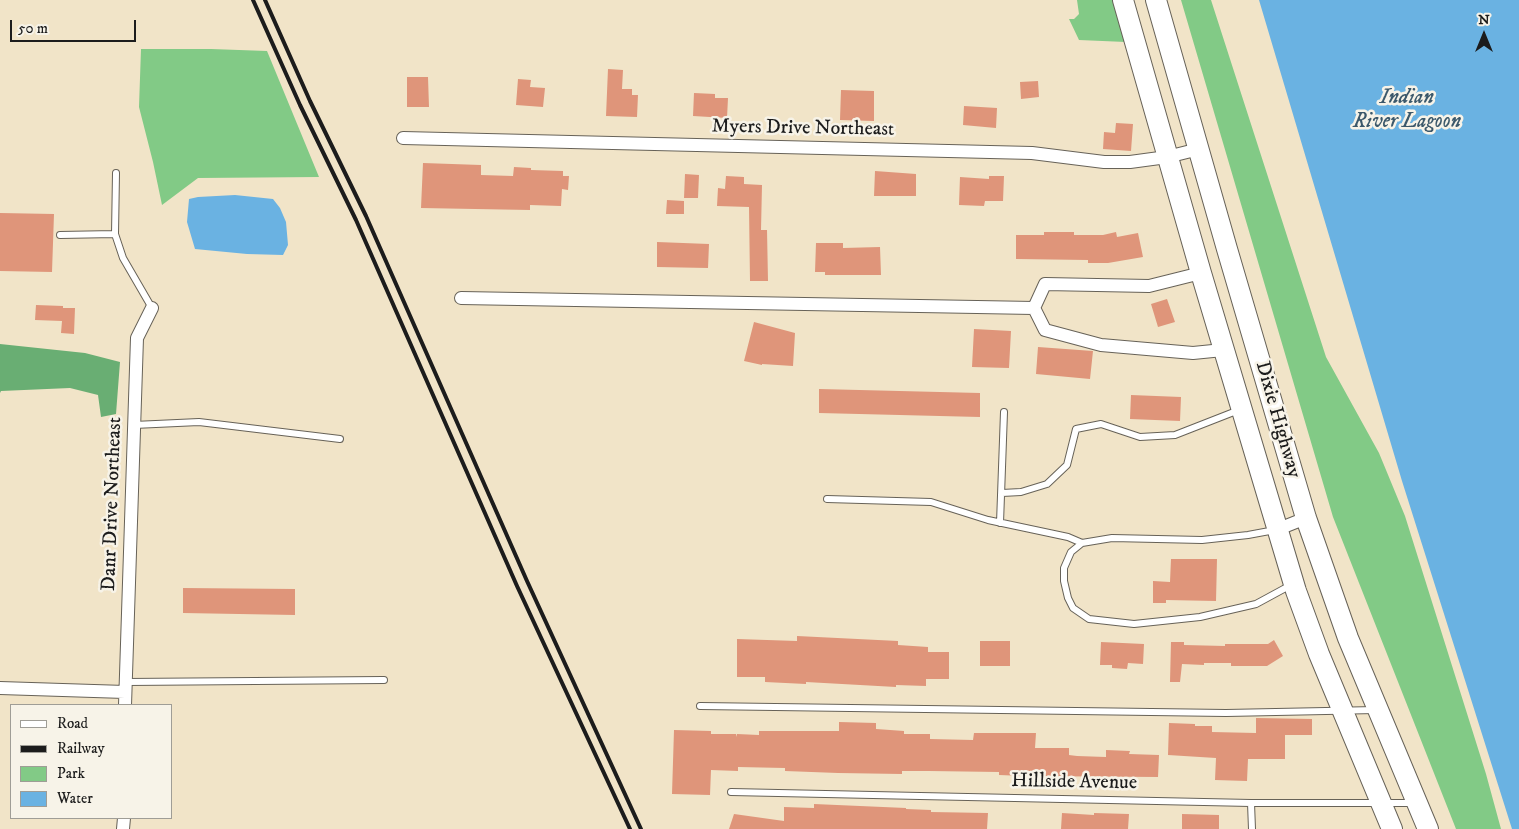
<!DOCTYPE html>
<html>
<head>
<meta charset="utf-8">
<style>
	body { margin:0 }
	#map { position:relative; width:1519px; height:829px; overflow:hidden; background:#f1e4c8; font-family:"IM FELL DW Pica",serif }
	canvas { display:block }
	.legend { position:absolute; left:10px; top:704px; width:162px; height:115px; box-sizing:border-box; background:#f7f3e8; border:1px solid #9f9d96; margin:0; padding:6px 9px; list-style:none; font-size:15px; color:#1c1c1c }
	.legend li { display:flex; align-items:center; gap:10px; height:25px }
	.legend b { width:25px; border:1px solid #9f9d96 }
	.north { position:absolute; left:1459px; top:10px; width:50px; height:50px; -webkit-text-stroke:4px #f7f3e8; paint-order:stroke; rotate:0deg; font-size:14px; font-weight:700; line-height:20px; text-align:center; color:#1c1c1c }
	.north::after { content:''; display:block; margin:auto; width:18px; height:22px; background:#1c1c1c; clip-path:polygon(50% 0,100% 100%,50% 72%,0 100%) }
	.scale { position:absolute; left:10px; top:20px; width:126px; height:22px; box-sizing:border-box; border:2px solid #1c1c1c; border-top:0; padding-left:6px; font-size:15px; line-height:18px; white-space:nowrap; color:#1c1c1c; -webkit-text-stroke:4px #f7f3e8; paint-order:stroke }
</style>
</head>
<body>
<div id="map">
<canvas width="1519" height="829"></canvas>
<ul class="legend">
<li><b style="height:6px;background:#fff"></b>Road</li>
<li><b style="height:6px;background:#1c1c1c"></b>Railway</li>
<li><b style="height:14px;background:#82ca86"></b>Park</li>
<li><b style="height:14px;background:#6ab2e2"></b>Water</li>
</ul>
<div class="north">N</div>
<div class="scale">50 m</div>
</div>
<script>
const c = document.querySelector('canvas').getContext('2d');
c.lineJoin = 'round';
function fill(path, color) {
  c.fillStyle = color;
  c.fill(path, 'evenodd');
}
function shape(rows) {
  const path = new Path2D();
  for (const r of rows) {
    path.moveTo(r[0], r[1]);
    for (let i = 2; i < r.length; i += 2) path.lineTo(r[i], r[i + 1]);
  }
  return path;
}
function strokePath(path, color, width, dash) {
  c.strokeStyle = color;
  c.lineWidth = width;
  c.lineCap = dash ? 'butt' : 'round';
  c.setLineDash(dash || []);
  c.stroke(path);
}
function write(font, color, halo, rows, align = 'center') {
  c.font = font + ' "IM FELL DW Pica",serif';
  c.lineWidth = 5;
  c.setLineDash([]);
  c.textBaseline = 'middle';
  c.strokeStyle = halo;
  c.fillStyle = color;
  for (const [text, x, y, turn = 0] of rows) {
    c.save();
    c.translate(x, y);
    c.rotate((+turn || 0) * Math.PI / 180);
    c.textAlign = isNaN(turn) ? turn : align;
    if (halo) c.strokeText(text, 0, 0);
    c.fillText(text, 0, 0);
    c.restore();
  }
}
fill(shape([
	[1077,0,1114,0,1126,42,1079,40,1069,19,1074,19,1079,14],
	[1181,0,1211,0,1326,357,1379,453,1405,516,1486,774,1501,829,1456,829,1333,517],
	[141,49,211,49,267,51,319,177,198,178,162,205,153,162,139,107]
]), '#82ca86');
fill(shape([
	[0,344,85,353,120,362,116,414,101,417,98,395,70,388,1,391,0,393]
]), '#69ae73');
fill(shape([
	[1259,0,1519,0,1519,829,1512,829,1402,481],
	[235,195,273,199,280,208,286,222,288,245,283,255,247,254,195,249,187,222,189,199,198,197]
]), '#6ab2e2');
fill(shape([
	[608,69,623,70,622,89,632,89,632,95,638,95,637,117,606,116],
	[407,77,428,77,429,107,407,107],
	[518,79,531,80,530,87,545,88,543,107,516,105],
	[1038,81,1039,97,1021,99,1020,82],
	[841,90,874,91,874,121,840,120],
	[694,93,715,94,715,98,728,98,727,118,693,116],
	[964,106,997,108,996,128,963,125],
	[1116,123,1133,124,1131,151,1103,149,1104,132,1115,133],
	[423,163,481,165,481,175,513,176,514,167,531,168,531,170,563,171,563,176,569,176,568,190,562,189,561,206,530,205,530,210,421,208],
	[875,171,916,174,916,196,874,196],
	[685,174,699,175,698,198,684,198],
	[726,176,744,177,744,184,762,185,761,230,767,230,768,281,750,281,749,207,717,206,718,188,725,189],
	[989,176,1004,176,1003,201,985,201,984,206,959,205,960,177,989,179],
	[667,200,684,201,684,214,666,214],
	[0,213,54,214,52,272,0,271],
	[1044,232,1074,232,1074,235,1103,235,1116,232,1117,237,1138,233,1143,257,1108,263,1088,263,1088,260,1016,259,1016,235,1044,235],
	[657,242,709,244,708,268,657,267],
	[816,243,843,243,843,248,880,247,881,275,825,275,825,272,815,272],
	[1167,299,1175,322,1158,327,1151,304],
	[36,305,63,306,63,308,75,308,74,334,61,333,62,321,35,320],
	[754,322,795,333,793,366,762,364,762,365,744,361],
	[974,329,1011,331,1009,368,972,367],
	[1038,347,1093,351,1090,379,1036,374],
	[819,389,980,393,980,417,819,413],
	[1131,395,1181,397,1180,421,1130,419],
	[1171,559,1217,559,1216,601,1166,600,1166,603,1153,603,1153,581,1170,582],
	[183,588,295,589,295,615,183,613],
	[797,636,898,641,898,645,928,647,928,652,949,652,949,679,926,679,926,686,896,685,896,687,806,682,806,684,765,682,765,677,737,677,737,639,797,641],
	[1274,640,1283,656,1267,666,1231,666,1231,663,1204,663,1204,665,1182,664,1180,682,1170,682,1171,642,1184,642,1184,645,1225,646,1225,644,1268,644],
	[980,641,1010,641,1010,666,980,666],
	[1101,642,1144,644,1143,664,1128,663,1127,669,1112,668,1112,665,1100,665],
	[1256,718,1312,719,1312,735,1285,735,1285,759,1248,759,1247,781,1215,780,1216,758,1168,755,1169,723,1195,724,1195,726,1212,726,1212,732,1256,733],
	[839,722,876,723,876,729,904,731,904,734,930,734,930,739,973,740,974,733,1036,733,1035,748,1069,748,1069,755,1077,756,1106,757,1106,750,1130,751,1129,754,1159,755,1158,777,1024,776,999,775,999,772,929,771,902,771,902,774,838,773,785,771,785,768,738,767,738,771,711,770,710,795,672,794,674,730,711,731,711,734,736,734,737,737,737,734,759,735,759,731,839,731],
	[814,804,906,808,906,809,931,810,931,812,988,813,987,829,729,829,734,814,784,821,784,807,814,808],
	[1062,813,1094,815,1094,813,1129,814,1128,829,1061,829],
	[1182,814,1219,815,1219,829,1182,829]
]), '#df957a');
const lane = shape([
	[116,173,115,234,123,258,152,308],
	[60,235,115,234],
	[134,425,199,422,340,439],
	[1002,493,1021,492,1047,484,1067,465,1076,429,1101,424,1140,437,1175,435,1239,410],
	[827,499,931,502,988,520,1068,537,1082,543],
	[1000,523,1004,412],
	[1275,530,1248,535,1202,540,1112,538,1082,543,1071,552,1064,568,1064,581,1068,598,1073,608,1089,619,1134,624,1200,617,1256,604,1291,585],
	[126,682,384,680],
	[700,706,1226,713,1376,710],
	[731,792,1251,803,1413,803],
	[1251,803,1252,829]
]);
const street = shape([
	[403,138,1032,153,1104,162,1130,162,1167,157,1199,149],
	[461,298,1034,308,1045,284,1149,286,1201,273],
	[1034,308,1045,330,1101,345,1193,353,1223,350],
	[1276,530,1306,518],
	[0,688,125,692],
	[125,705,137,338,152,308],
	[123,829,124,818]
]);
const primary = shape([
	[1123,0,1201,273,1296,591,1319,654,1392,829],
	[1156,0,1227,249,1306,518,1348,638,1428,829]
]);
strokePath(lane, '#676258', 8);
strokePath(street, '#676258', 14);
strokePath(primary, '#676258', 22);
strokePath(lane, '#fff', 6);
strokePath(street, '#fff', 12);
strokePath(primary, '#fff', 20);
strokePath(shape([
	[253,0,300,105,356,220,517,586,630,829],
	[265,0,310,101,366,216,527,581,641,829]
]), '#1c1c1c', 4);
write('20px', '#1c1c1c', '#f7f3e8', [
	["Myers Drive Northeast",803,129,1],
	["Dixie Highway",1277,420,74],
	["Danr Drive Northeast",113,504,-88],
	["Hillside Avenue",1074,783,1]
]);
write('italic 21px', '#3b586b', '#f7f3e8', [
	["Indian",1407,99],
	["River Lagoon",1407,123]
]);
</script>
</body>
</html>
